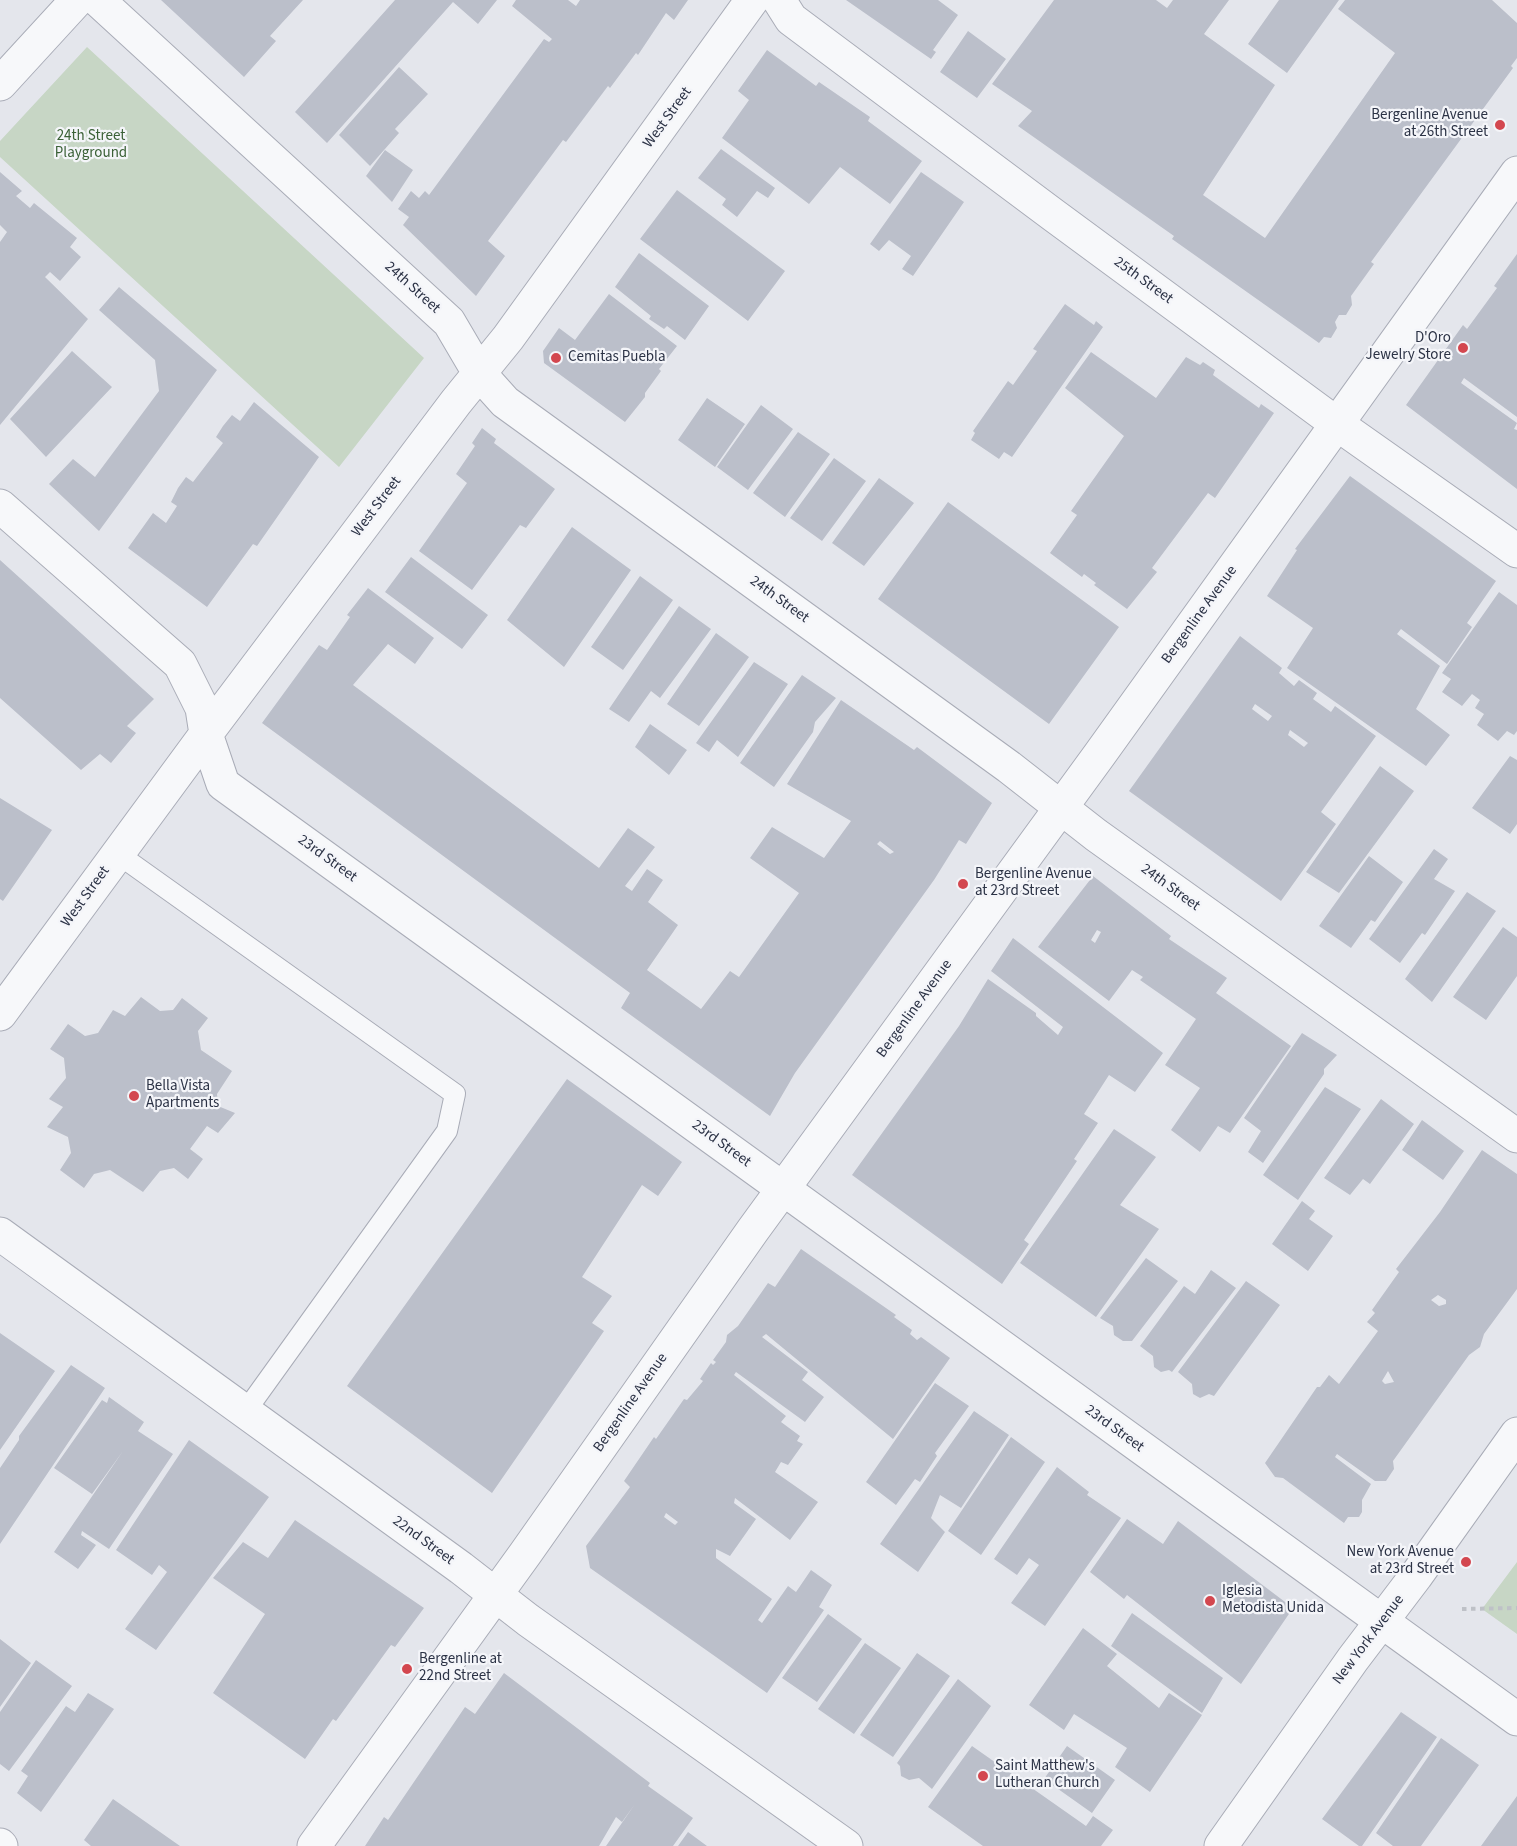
<!DOCTYPE html>
<html>
<head>
<meta charset="utf-8">
<style>
	body { margin:0 }
	canvas { display:block; background:#e4e6ec }
</style>
</head>
<body>
<canvas width="1517" height="1846"></canvas>
<script>
const c = document.querySelector('canvas').getContext('2d');
c.lineJoin = 'round';
function fill(path, color) {
  c.fillStyle = color;
  c.fill(path, 'evenodd');
}
function shape(rows) {
  const path = new Path2D();
  for (const r of rows) {
    path.moveTo(r[0], r[1]);
    for (let i = 2; i < r.length; i += 2) path.lineTo(r[i], r[i + 1]);
  }
  return path;
}
function strokePath(path, color, width, dash) {
  c.strokeStyle = color;
  c.lineWidth = width;
  c.lineCap = dash ? 'butt' : 'round';
  c.setLineDash(dash || []);
  c.stroke(path);
}
function write(font, color, halo, rows, align = 'center') {
  c.font = font + ' "Source Sans 3",sans-serif';
  c.lineWidth = 4.5;
  c.setLineDash([]);
  c.textBaseline = 'middle';
  c.strokeStyle = halo;
  c.fillStyle = color;
  for (const [text, x, y, turn = 0] of rows) {
    c.save();
    c.translate(x, y);
    c.rotate((+turn || 0) * Math.PI / 180);
    c.textAlign = isNaN(turn) ? turn : align;
    if (halo) c.strokeText(text, 0, 0);
    c.fillText(text, 0, 0);
    c.restore();
  }
}
fill(shape([
	[87,47,424,358,339,467,0,157,0,141],
	[1517,1562,1517,1634,1482,1609]
]), '#c7d6c5');
fill(shape([
	[161,0,303,0,270,36,276,41,244,77],
	[395,0,497,0,478,24,453,2,327,143,295,112],
	[516,0,568,0,576,6,580,0,688,0,674,20,666,13,638,55,636,53,610,88,608,86,566,142,563,140,488,241,505,256,476,296,403,225,409,217,398,209,411,191,419,198,425,191,429,195,544,39,549,42,552,39,512,6],
	[846,0,938,0,958,15,933,50,936,52,931,59],
	[1054,0,1156,0,1167,8,1173,0,1229,0,1204,34,1275,85,1203,195,1265,238,1395,53,1338,9,1345,0,1492,0,1517,23,1517,58,1511,66,1513,68,1371,262,1374,264,1351,296,1352,305,1346,315,1339,315,1335,322,1337,328,1331,338,1324,337,1319,343,1172,239,1174,236,1018,126,1032,111,992,84],
	[1279,0,1339,0,1287,73,1248,44],
	[968,31,1006,59,977,98,940,72],
	[767,50,816,86,819,82,870,117,868,121,922,161,890,204,840,167,809,204,722,138,749,100,738,91],
	[399,67,428,94,395,129,399,133,370,166,339,135],
	[721,149,775,188,768,198,757,191,737,217,722,205,726,199,698,178],
	[385,150,413,170,392,202,366,176],
	[0,172,22,191,16,196,30,208,34,203,77,238,70,247,81,257,60,281,50,272,45,277,88,319,0,425,0,242,7,232,0,225],
	[921,172,964,202,913,276,902,269,911,256,889,240,879,251,870,244],
	[677,190,785,271,748,321,640,239],
	[639,253,709,306,685,340,667,326,664,329,649,319,651,316,615,287],
	[1517,254,1517,417,1464,378,1461,383,1517,423,1514,429,1517,430,1517,489,1406,405,1463,325,1467,329,1497,288,1494,286],
	[119,287,217,370,99,531,49,484,73,459,95,477,159,391,155,360,99,310],
	[609,294,677,346,659,369,661,371,645,393,645,397,625,422,544,363,543,351,559,328,575,340],
	[1065,304,1094,325,1096,321,1103,327,1012,457,1004,452,999,459,971,440,975,433,973,431,1008,381,1013,385,1037,351,1033,349],
	[72,351,112,387,46,457,10,419],
	[1091,352,1156,398,1186,357,1200,365,1203,362,1215,370,1213,375,1259,408,1261,404,1274,413,1215,498,1208,493,1152,568,1157,572,1127,609,1094,585,1096,583,1084,574,1082,577,1050,553,1077,515,1071,511,1124,436,1065,388],
	[707,398,745,424,715,467,678,440],
	[254,402,319,457,257,546,253,544,207,607,128,548,153,513,166,523,177,506,171,502,178,488,186,477,193,482,223,443,216,437,223,426,232,415,240,421],
	[761,405,793,429,748,490,717,467],
	[482,428,496,439,494,443,555,489,526,528,520,525,472,590,419,551,467,483,456,474,475,446,472,443],
	[798,432,830,454,785,517,753,493],
	[834,458,866,481,822,541,790,518],
	[1350,476,1496,581,1467,623,1472,627,1447,664,1401,629,1397,634,1440,666,1416,709,1450,735,1426,766,1287,668,1313,628,1267,596,1297,550,1295,549],
	[879,478,914,503,864,566,832,543],
	[948,502,1119,627,1049,724,878,599],
	[572,527,631,570,564,667,507,620],
	[411,557,488,615,462,649,385,592],
	[0,560,154,699,127,726,136,733,111,763,100,754,81,770,0,698],
	[640,576,673,600,623,670,591,647],
	[368,588,434,638,415,664,388,644,353,685,599,868,628,828,655,847,625,886,632,891,647,869,663,880,648,902,678,925,647,970,701,1009,730,971,739,977,799,893,750,858,772,827,824,858,851,821,787,784,841,700,914,750,917,747,992,803,966,844,959,840,934,880,795,1073,770,1116,621,1008,630,993,262,723,319,645,327,650,350,617,347,615],
	[880,841,894,852,890,854,877,844],
	[1499,592,1517,605,1517,731,1514,735,1507,731,1498,741,1477,725,1484,714,1475,708,1480,700,1472,694,1462,706,1442,692,1451,679,1442,673],
	[679,606,711,629,660,698,651,691,629,722,609,709],
	[716,633,749,657,699,726,667,704],
	[1240,636,1282,668,1279,673,1294,686,1299,680,1317,693,1313,699,1331,712,1335,706,1376,736,1321,812,1336,824,1281,901,1129,791],
	[1255,704,1272,716,1268,721,1252,709],
	[1290,730,1308,743,1304,747,1288,735],
	[754,662,788,684,738,757,717,740,709,752,696,743],
	[802,675,836,698,815,722,813,732,774,787,740,763],
	[650,724,687,750,669,775,635,747],
	[1510,756,1517,760,1517,824,1510,834,1472,808],
	[1380,766,1414,791,1339,893,1306,872],
	[0,798,52,830,3,901,0,899],
	[1434,849,1448,859,1434,879,1455,891,1425,935,1422,933,1400,963,1369,939],
	[1369,856,1403,882,1375,922,1371,920,1351,948,1319,926],
	[1093,876,1171,936,1169,939,1227,978,1216,993,1291,1046,1230,1133,1218,1126,1200,1152,1171,1130,1200,1088,1165,1065,1196,1019,1140,980,1143,977,1132,970,1109,1001,1038,947],
	[1097,930,1101,932,1095,943,1091,940],
	[1467,892,1496,911,1432,1002,1405,979],
	[1503,927,1517,937,1517,976,1486,1020,1453,997],
	[1013,938,1163,1053,1135,1092,1109,1075,1084,1114,1098,1123,1074,1159,1077,1161,1024,1240,1029,1244,1002,1284,852,1175,959,1026,988,979,1036,1013,1036,1016,1058,1035,1063,1027,991,971],
	[141,997,160,1011,173,1010,182,998,208,1018,198,1031,201,1050,232,1071,217,1094,218,1106,235,1113,218,1133,207,1126,190,1149,203,1159,188,1179,174,1168,160,1171,143,1192,110,1170,94,1174,84,1188,60,1170,71,1153,68,1137,47,1127,63,1107,49,1099,66,1078,64,1058,50,1049,68,1024,85,1036,98,1033,113,1010,125,1016],
	[1302,1033,1337,1055,1324,1069,1324,1074,1263,1163,1248,1152,1261,1131,1244,1118],
	[567,1079,682,1162,658,1196,642,1185,582,1277,612,1296,592,1323,604,1331,492,1493,347,1386],
	[1325,1087,1361,1109,1298,1200,1263,1175],
	[1381,1099,1414,1124,1370,1184,1363,1179,1350,1195,1324,1178],
	[1422,1120,1464,1151,1443,1180,1402,1150],
	[1114,1129,1156,1157,1120,1205,1159,1229,1096,1317,1020,1263],
	[1482,1150,1517,1174,1517,1289,1484,1334,1480,1347,1469,1355,1393,1461,1394,1469,1386,1481,1375,1481,1337,1454,1335,1457,1371,1484,1362,1500,1362,1512,1359,1517,1348,1517,1344,1523,1283,1478,1275,1477,1265,1463,1317,1387,1320,1387,1329,1375,1339,1384,1378,1331,1367,1322,1375,1313,1372,1310,1399,1272,1396,1269,1440,1212],
	[1438,1295,1446,1300,1446,1304,1439,1306,1431,1300],
	[1388,1371,1394,1382,1385,1384,1382,1381],
	[1302,1201,1315,1211,1309,1219,1333,1236,1308,1271,1272,1244],
	[801,1249,896,1315,894,1317,912,1330,910,1334,917,1340,921,1337,950,1358,893,1439,766,1334,762,1337,808,1372,802,1380,824,1397,805,1422,736,1372,734,1375,786,1416,781,1422,800,1436,797,1441,803,1444,788,1465,781,1462,775,1472,818,1502,790,1540,735,1498,734,1503,756,1519,730,1556,716,1549,716,1558,772,1599,758,1620,762,1623,788,1586,796,1592,811,1570,832,1585,819,1607,824,1610,767,1693,590,1568,586,1546,630,1487,624,1481,654,1437,656,1439,684,1399,687,1400,703,1381,700,1379,711,1363,713,1365,716,1362,713,1360,726,1342,727,1335,738,1326,768,1283,775,1287],
	[666,1513,678,1522,675,1525,664,1517],
	[1146,1258,1178,1281,1132,1341,1123,1341,1114,1335,1113,1326,1100,1318],
	[1211,1270,1236,1288,1172,1372,1169,1370,1161,1372,1154,1367,1153,1356,1140,1346,1184,1286,1195,1294],
	[1246,1281,1280,1305,1214,1396,1209,1394,1200,1398,1193,1394,1192,1384,1178,1372],
	[0,1333,55,1371,0,1450],
	[71,1365,105,1388,0,1544,0,1468,19,1440,19,1436],
	[935,1383,969,1406,935,1453,937,1456,920,1482,915,1479,896,1505,866,1482],
	[109,1397,144,1422,138,1431,173,1454,109,1549,82,1531,81,1535,96,1545,78,1569,54,1552,123,1451,92,1494,54,1468,102,1400,107,1403],
	[974,1411,1009,1435,961,1508,940,1495,931,1518,945,1532,918,1572,880,1544],
	[1011,1437,1045,1462,981,1555,948,1531],
	[189,1440,269,1497,156,1650,125,1629,167,1572,159,1565,152,1575,116,1550],
	[1057,1467,1089,1492,1087,1495,1121,1518,1045,1626,1011,1603,1039,1565,1029,1558,1017,1575,994,1559],
	[1127,1519,1163,1544,1178,1521,1293,1608,1241,1684,1127,1595,1124,1599,1090,1572],
	[295,1520,424,1608,395,1647,391,1645,336,1721,333,1719,305,1759,213,1693,265,1614,213,1578,243,1542,268,1558],
	[1132,1613,1223,1678,1202,1713,1111,1646],
	[828,1614,862,1639,817,1702,782,1678],
	[1083,1628,1117,1654,1107,1666,1159,1708,1169,1693,1202,1715,1150,1792,1115,1767,1127,1748,1074,1714,1064,1730,1029,1705],
	[0,1639,31,1663,0,1707],
	[865,1643,901,1668,854,1734,818,1709],
	[917,1653,950,1676,893,1757,860,1735],
	[36,1660,72,1686,9,1771,0,1764,0,1712],
	[504,1673,650,1783,648,1786,693,1818,673,1846,606,1846,635,1804,622,1822,616,1817,599,1846,365,1846,384,1817,388,1820,465,1707,475,1714],
	[958,1679,991,1706,932,1789,919,1778,909,1780,901,1776,900,1766,897,1763],
	[88,1693,114,1709,41,1812,17,1793,28,1776,21,1771,66,1706,75,1712],
	[1401,1712,1437,1737,1362,1846,1359,1846,1322,1819],
	[1441,1738,1479,1765,1421,1846,1393,1846,1376,1833],
	[972,1746,1086,1826,1093,1816,1113,1830,1101,1846,983,1846,928,1807],
	[1067,1746,1115,1780,1092,1813,1044,1779],
	[1517,1796,1517,1846,1481,1846],
	[113,1799,180,1846,91,1846,84,1840],
	[688,1832,707,1846,678,1846]
]), '#bbbfca');
const service = shape([
	[118,854,455,1094,447,1131,245,1412]
]);
const minor = shape([
	[98,0,449,322,479,373,505,402,1009,767,1096,835,1517,1136],
	[779,0,791,19,1052,214,1337,424,1517,551],
	[0,84,77,0],
	[0,506,180,664,202,708,206,734,223,784,1517,1719],
	[0,1014,206,734,456,402,508,338,752,0],
	[0,1234,461,1568,528,1620,846,1846],
	[0,1845,1,1846]
]);
const tertiary = shape([
	[314,1846,525,1554,753,1230,1100,754,1517,173],
	[1221,1846,1353,1659,1416,1576,1517,1434]
]);
strokePath(service, '#a9acb7', 22);
strokePath(minor, '#a9acb7', 35);
strokePath(tertiary, '#a9acb7', 35);
strokePath(shape([
	[1462,1609,1517,1608]
]), '#bec1c7', 4, [4.5, 4.5]);
strokePath(service, '#f7f8fa', 20);
strokePath(minor, '#f7f8fa', 33);
strokePath(tertiary, '#f7f8fa', 33);
for (const [x, y, r, color] of [
	[1500,125,6,"#d3474f"],
	[1463,348,6,"#d3474f"],
	[556,358,6,"#d3474f"],
	[963,884,6,"#d3474f"],
	[134,1096,6,"#d3474f"],
	[1466,1562,6,"#d3474f"],
	[1210,1601,6,"#d3474f"],
	[407,1669,6,"#d3474f"],
	[983,1776,6,"#d3474f"]
]) {
  const dot = new Path2D();
  dot.arc(x, y, r, 0, 2 * Math.PI);
  c.fillStyle = color;
  c.fill(dot);
  strokePath(dot, '#f4f5f9', 2);
}
write('15px', '#2b3245', '#f4f5f9', [
	["Bergenline Avenue",1488,116,"right"],
	["at 26th Street",1488,133,"right"],
	["D'Oro",1451,339,"right"],
	["Jewelry Store",1451,356,"right"],
	["Cemitas Puebla",568,358],
	["Bergenline Avenue",975,875],
	["at 23rd Street",975,892],
	["Bella Vista",146,1087],
	["Apartments",146,1104],
	["New York Avenue",1454,1553,"right"],
	["at 23rd Street",1454,1570,"right"],
	["Iglesia",1222,1592],
	["Metodista Unida",1222,1609],
	["Bergenline at",419,1660],
	["22nd Street",419,1677],
	["Saint Matthew's",995,1767],
	["Lutheran Church",995,1784]
], 'left');
write('15px', '#2b3245', '#f4f5f9', [
	["West Street",668,118,-54],
	["25th Street",1143,281,36],
	["24th Street",412,288,42],
	["West Street",377,507,-53],
	["24th Street",779,600,36],
	["Bergenline Avenue",1200,615,-54],
	["23rd Street",327,859,36],
	["24th Street",1170,888,36],
	["West Street",86,897,-54],
	["Bergenline Avenue",915,1009,-54],
	["23rd Street",721,1144,36],
	["Bergenline Avenue",631,1403,-55],
	["23rd Street",1114,1429,36],
	["22nd Street",423,1541,36],
	["New York Avenue",1369,1640,-53]
]);
write('15px', '#3b6137', '#f4f5f9', [
	["24th Street",91,137],
	["Playground",91,154]
]);
</script>
</body>
</html>
